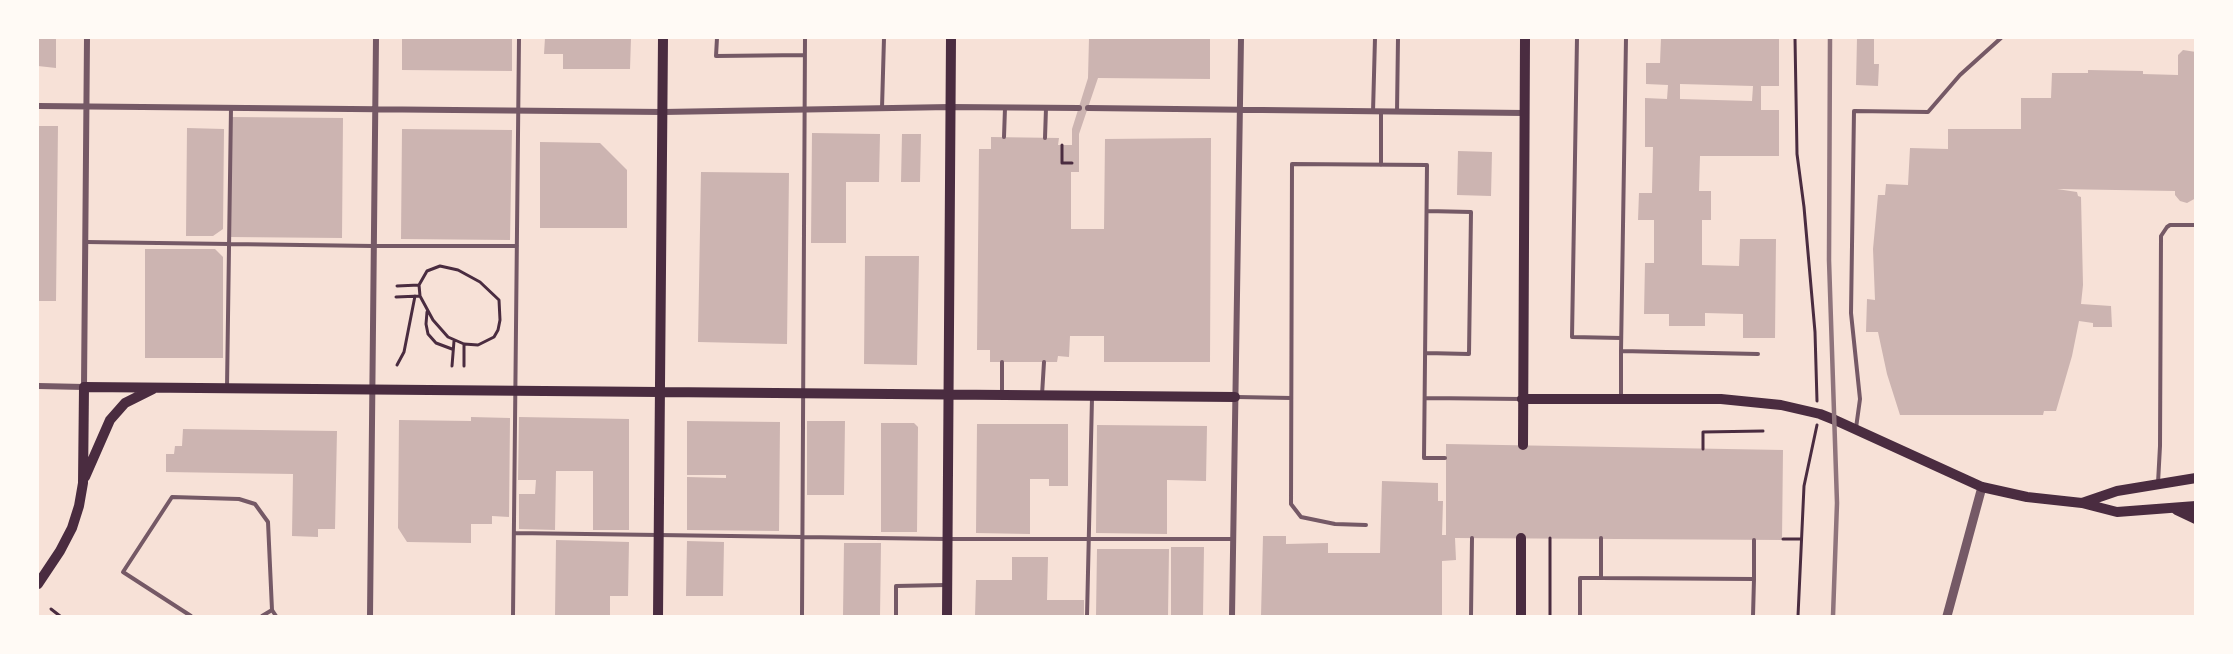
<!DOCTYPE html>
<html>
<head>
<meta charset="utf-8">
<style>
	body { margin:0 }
	#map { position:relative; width:2233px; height:654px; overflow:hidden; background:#f7e1d7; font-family:"Varela Round",sans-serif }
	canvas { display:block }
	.frame { position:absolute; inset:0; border:39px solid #fffaf5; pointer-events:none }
</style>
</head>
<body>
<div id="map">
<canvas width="2233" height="654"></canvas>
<div class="frame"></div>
</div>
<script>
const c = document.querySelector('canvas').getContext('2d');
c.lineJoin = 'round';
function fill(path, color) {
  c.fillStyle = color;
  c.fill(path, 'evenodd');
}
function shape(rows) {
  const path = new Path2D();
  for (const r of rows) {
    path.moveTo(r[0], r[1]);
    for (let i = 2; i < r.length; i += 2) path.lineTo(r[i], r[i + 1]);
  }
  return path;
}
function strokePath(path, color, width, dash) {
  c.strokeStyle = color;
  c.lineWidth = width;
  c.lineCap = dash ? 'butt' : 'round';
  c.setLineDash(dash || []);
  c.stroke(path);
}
fill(shape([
	[38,38,56,38,56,68,38,66],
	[402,38,512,38,512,71,402,70],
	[545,38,631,38,630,69,563,69,563,54,544,54],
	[1089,38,1210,38,1210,79,1098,78,1079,134,1079,172,1071,172,1071,229,1104,229,1105,139,1211,138,1210,362,1104,362,1104,336,1070,336,1069,357,1058,356,1057,362,990,362,990,350,977,350,979,149,991,149,991,137,1059,138,1058,145,1072,145,1072,129,1088,78],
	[1661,38,1779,38,1779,86,1761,86,1761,110,1779,110,1779,156,1700,156,1699,191,1711,191,1711,220,1702,220,1702,265,1739,266,1740,239,1776,239,1775,338,1743,338,1743,314,1705,313,1705,326,1669,326,1669,314,1644,314,1645,263,1654,263,1654,220,1638,220,1639,193,1652,193,1653,147,1645,147,1645,98,1667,99,1668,85,1646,84,1646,63,1660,63],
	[1680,84,1753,86,1752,101,1680,99],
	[1857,38,1874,38,1874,64,1879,64,1878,86,1856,85],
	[2183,50,2196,52,2196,198,2187,203,2180,201,2175,195,2175,191,2057,189,2077,192,2078,196,2081,197,2083,285,2081,304,2111,306,2112,327,2093,327,2093,323,2079,321,2072,356,2056,411,2044,411,2043,415,1900,415,1887,374,1878,332,1866,332,1867,299,1875,300,1873,249,1878,195,1885,195,1886,184,1908,185,1910,148,1948,149,1948,129,2021,129,2021,98,2051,98,2052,73,2088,73,2088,70,2143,71,2143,74,2178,75,2178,55],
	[231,117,343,118,342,238,230,237],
	[38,126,58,126,56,301,38,301],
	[187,128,224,129,223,229,213,236,186,236],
	[402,129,512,130,510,240,401,239],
	[812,133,880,134,879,182,846,182,846,243,811,243],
	[902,134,921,134,920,182,901,182],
	[540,142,600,143,627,170,627,228,540,228],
	[1458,151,1492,152,1491,196,1457,195],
	[701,172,789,173,787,344,698,342],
	[145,249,215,249,223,257,223,358,145,358],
	[865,256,919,256,917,365,864,364],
	[471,417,510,418,509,517,492,516,492,524,471,524,471,543,407,542,398,528,399,420,471,421],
	[519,417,629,419,629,530,593,530,593,471,556,471,555,530,519,529,519,494,535,494,536,480,518,480],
	[687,421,780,422,779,531,687,530,687,477,726,478,726,475,687,475],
	[807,421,845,421,844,495,807,495],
	[881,423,914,423,918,427,917,532,881,532],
	[977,424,1068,424,1068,486,1049,486,1049,479,1030,479,1030,534,976,533],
	[1097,425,1207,426,1206,481,1167,480,1167,534,1096,533],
	[183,429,337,431,335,529,318,529,318,537,292,536,293,474,166,472,166,454,174,454,175,446,182,446],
	[1446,444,1783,450,1782,540,1455,538,1456,560,1442,561,1442,616,1261,616,1263,536,1286,536,1286,544,1328,543,1328,553,1380,553,1382,481,1438,483,1438,501,1443,501,1442,535,1446,535],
	[556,540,629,542,628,596,610,596,610,616,555,616],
	[687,541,724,542,723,596,686,596],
	[844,543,881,543,880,616,843,616],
	[1171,547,1204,547,1203,616,1171,616],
	[1097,549,1169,549,1168,616,1096,616],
	[1012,557,1048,557,1047,600,1084,600,1084,616,975,616,976,580,1012,580]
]), '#ccb4b1');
strokePath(shape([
	[1795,38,1797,154,1804,207,1815,332,1817,401],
	[1062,145,1062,163,1072,163],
	[440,266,458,270,480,282,499,300,500,320,498,330,494,337,478,345,464,344,448,337,433,320,420,296,419,285,427,271,440,266],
	[397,286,419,285],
	[396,297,420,296],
	[427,312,426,324,428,334,436,343,452,349],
	[464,344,464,366],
	[397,365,404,352,415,296],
	[452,366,454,341],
	[1703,449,1703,432,1763,431],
	[1550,538,1550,616],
	[1783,539,1801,539],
	[51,609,60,616],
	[1798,616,1804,486,1817,425]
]), '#4a2c40', 3);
strokePath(shape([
	[717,38,716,56,805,55],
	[1577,38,1572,337,1621,338],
	[882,108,884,38],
	[1373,112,1375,38],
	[1397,112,1398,38],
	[1004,137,1005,108],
	[1045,138,1046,108],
	[1381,165,1381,112],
	[86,242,373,246,517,246],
	[1621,351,1626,38],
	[1426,353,1469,354,1471,212,1427,211],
	[1002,362,1002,394],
	[227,387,231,108],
	[1042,395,1044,362],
	[1237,397,1291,398],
	[1425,398,1522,399],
	[1621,398,1621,351,1758,354],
	[1856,428,1860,399,1851,313,1854,111,1928,112,1960,75,2001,38],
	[2158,483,2160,446,2161,236,2167,227,2170,225,2196,225],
	[1366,525,1335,524,1301,517,1291,504,1292,164,1427,165,1424,458,1445,458],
	[514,533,947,539,1233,539],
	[1601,578,1754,579,1754,540],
	[191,616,123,572,172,497,239,499,255,504,268,522,272,610,276,616],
	[262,616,272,610],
	[513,616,519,38],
	[802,616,805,38],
	[896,616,896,586,946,585],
	[1087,616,1092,398],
	[1471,616,1472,538],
	[1580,616,1580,578,1601,578,1601,538],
	[1753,616,1754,579]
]), '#755966', 4);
strokePath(shape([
	[38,106,663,112,950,107,1079,108],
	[1088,108,1524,113],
	[38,386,84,387,87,38],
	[370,616,376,38],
	[1232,616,1241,38]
]), '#755966', 6);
strokePath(shape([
	[1947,616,1982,487]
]), '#755966', 9);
strokePath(shape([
	[1522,399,1721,399,1781,405,1820,414,1835,420,1982,487,2027,497,2082,503,2117,512,2196,506],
	[1523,445,1525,38],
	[85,477,110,420,125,403,153,389],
	[2082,503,2117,491,2196,478],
	[38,584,60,551,72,528,79,506,83,483,84,387,1235,397],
	[658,616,663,38],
	[947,616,951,38],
	[1521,616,1521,538]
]), '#4a2c40', 10);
strokePath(shape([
	[2177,509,2196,518]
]), '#4a2c40', 12);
strokePath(shape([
	[1830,38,1829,260,1837,503,1833,616]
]), '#8f747c', 4.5);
</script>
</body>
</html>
